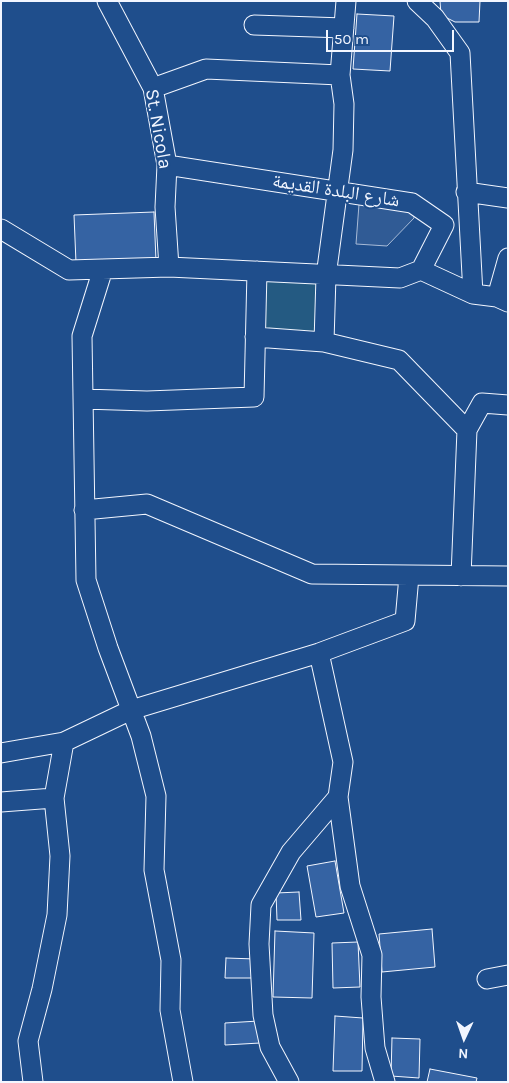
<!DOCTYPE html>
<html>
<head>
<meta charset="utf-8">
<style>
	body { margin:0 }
	#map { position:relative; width:509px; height:1083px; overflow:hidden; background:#1f4e8c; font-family:Karla,sans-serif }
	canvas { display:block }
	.frame { position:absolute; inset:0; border:2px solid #f2f6ff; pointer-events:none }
	.north { position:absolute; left:439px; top:1013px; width:50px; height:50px; -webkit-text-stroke:4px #1f4e8c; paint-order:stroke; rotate:183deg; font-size:14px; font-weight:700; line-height:20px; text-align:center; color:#f2f6ff }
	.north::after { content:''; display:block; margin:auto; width:18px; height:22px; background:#f2f6ff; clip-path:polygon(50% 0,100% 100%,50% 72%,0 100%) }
	.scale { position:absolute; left:326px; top:30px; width:128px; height:22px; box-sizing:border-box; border:2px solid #f2f6ff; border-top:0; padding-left:6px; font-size:15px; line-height:18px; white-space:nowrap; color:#f2f6ff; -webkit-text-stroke:4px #1f4e8c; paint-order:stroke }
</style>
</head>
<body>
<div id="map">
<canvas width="509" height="1083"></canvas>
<div class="frame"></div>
<div class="north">N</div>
<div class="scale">50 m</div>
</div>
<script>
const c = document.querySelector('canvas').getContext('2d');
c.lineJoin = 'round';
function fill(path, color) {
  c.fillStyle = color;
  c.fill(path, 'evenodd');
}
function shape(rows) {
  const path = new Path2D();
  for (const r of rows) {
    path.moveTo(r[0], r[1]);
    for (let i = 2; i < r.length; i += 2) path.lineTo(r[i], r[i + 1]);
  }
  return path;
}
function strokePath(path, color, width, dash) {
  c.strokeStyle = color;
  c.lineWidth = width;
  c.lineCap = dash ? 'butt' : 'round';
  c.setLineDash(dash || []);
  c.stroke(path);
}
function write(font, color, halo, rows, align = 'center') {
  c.font = font + ' Karla,"Noto Naskh Arabic",sans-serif';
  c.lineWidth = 4;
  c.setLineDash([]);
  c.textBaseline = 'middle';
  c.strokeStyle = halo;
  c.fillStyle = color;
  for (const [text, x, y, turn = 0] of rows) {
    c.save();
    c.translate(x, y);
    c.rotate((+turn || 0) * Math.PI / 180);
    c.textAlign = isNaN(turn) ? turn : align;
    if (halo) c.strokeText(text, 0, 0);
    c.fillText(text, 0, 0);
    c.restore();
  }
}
const green = shape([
	[257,271,326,276,324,342,255,337,257,271]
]);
fill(green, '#245a82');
strokePath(green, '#a8bbd7', 1);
const parking = shape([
	[360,191,413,193,414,218,387,246,356,244,360,191]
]);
fill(parking, '#305b95');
strokePath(parking, '#a8bbd7', 1);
const building = shape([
	[440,1,480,1,479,22,455,22,441,15,440,1],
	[357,14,394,16,390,71,353,69,357,14],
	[154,212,156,261,76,263,74,215,154,212],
	[335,861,344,913,316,917,307,866,335,861],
	[299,892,301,920,277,920,276,893,299,892],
	[432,929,435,967,382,972,379,934,432,929],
	[275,931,314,933,312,998,273,997,275,931],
	[358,942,360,987,333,988,332,943,358,942],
	[226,958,256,959,256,978,225,978,226,958],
	[335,1016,363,1018,362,1071,333,1071,335,1016],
	[259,1021,260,1043,225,1045,225,1023,259,1021],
	[392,1038,420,1039,419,1078,391,1076,392,1038],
	[430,1069,477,1078,476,1082,427,1082,430,1069]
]);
fill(building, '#3563a3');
strokePath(building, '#f2f6ff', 1);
const minor = shape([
	[107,1,153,88,167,165,165,207,169,267],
	[417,1,435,18,460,53,473,294],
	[254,25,344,28],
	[340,75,346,1],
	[153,88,206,69,340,75,344,104,343,150,326,276,324,342],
	[167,165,412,203,444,225,421,270,473,294,497,297,508,302],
	[466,192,508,198],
	[1,229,69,270,169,267,400,278,421,270],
	[103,269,82,336,86,580,108,648,141,736,156,796,154,870,171,960,170,1010,183,1082],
	[497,297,508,258],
	[255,337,324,342,399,360,467,430,482,403,508,405],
	[83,399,147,401,254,397,257,271],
	[84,510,147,504,312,574,508,576],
	[461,576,467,430],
	[319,653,343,762,338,797,350,886,372,955,371,997,375,1048,385,1082],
	[1,753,64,742],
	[1,802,54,798,64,742,131,710,319,653,405,621,409,576],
	[487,979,508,975],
	[33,1082,28,1041,42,989,57,915,60,856,54,798],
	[289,1082,270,1047,263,1015,259,944,261,905,291,852,338,797]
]);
strokePath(minor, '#f2f6ff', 21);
strokePath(minor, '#1f4e8c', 19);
write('19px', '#f2f6ff', '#1f4e8c', [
	["St. Nicola",158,129,80],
	["شارع البلدة القديمة",336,191,9]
]);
</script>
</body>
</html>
